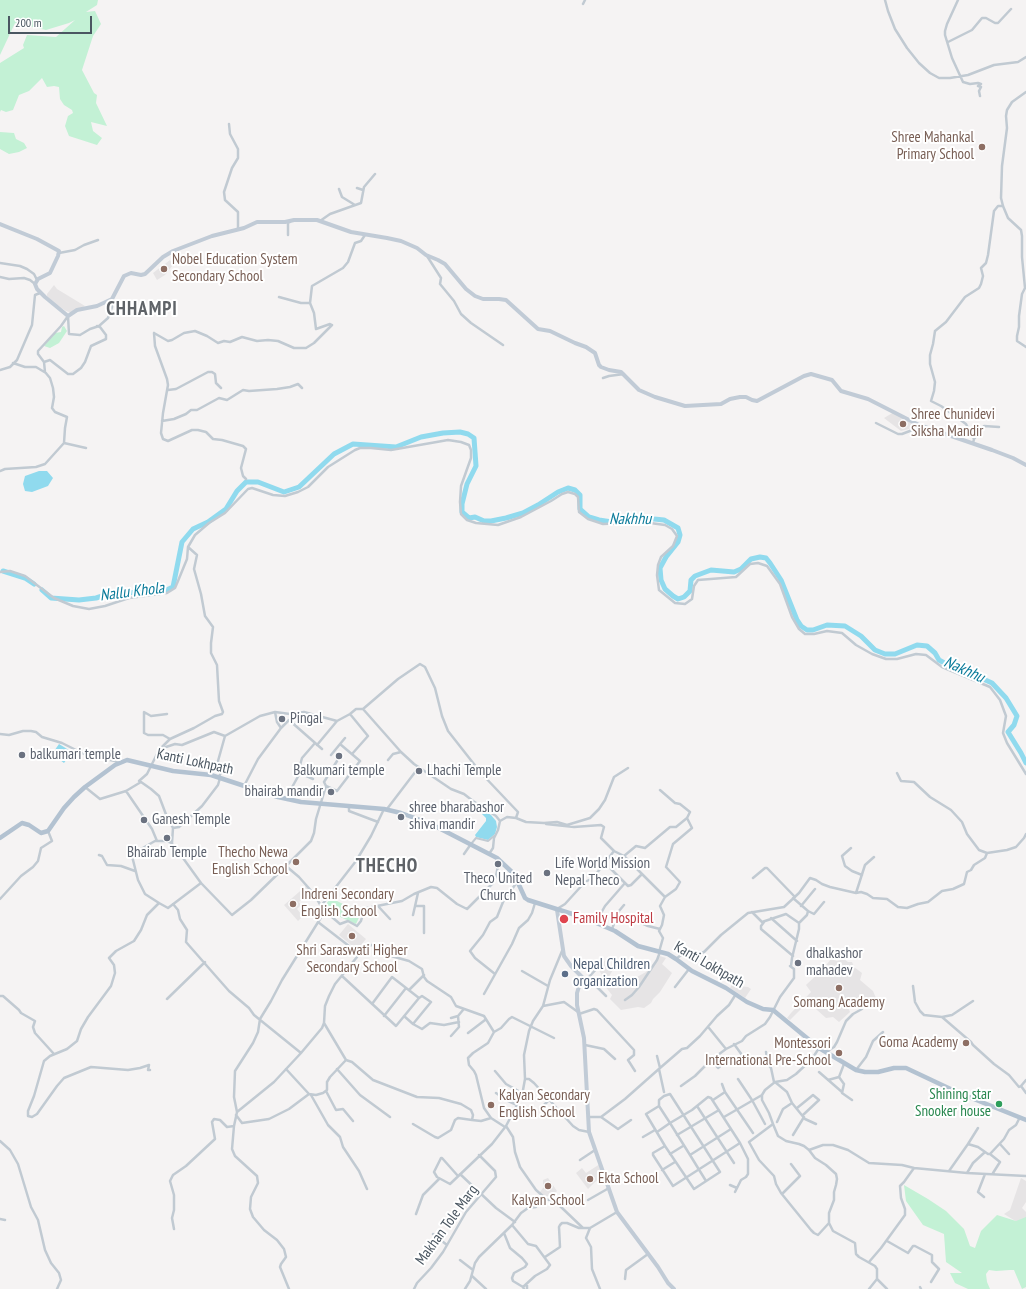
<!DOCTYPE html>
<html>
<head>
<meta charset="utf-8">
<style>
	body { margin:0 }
	#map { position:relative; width:1026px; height:1289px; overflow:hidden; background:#f5f3f3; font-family:"PT Sans Narrow",sans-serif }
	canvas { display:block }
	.scale { position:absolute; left:8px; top:16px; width:84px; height:18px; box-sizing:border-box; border:2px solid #4a5661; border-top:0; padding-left:5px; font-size:12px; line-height:14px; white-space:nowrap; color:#4a5661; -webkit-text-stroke:3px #fff; paint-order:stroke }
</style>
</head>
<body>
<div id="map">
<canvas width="1026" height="1289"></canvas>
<div class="scale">200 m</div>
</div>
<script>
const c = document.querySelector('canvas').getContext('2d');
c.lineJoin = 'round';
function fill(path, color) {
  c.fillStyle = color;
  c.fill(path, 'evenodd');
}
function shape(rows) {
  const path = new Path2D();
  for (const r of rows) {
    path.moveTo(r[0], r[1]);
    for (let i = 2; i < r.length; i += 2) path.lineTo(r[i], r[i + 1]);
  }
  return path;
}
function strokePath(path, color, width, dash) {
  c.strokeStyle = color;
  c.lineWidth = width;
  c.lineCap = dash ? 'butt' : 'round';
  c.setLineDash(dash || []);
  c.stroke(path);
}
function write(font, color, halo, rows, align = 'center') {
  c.font = font + ' "PT Sans Narrow",sans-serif';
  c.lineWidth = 4;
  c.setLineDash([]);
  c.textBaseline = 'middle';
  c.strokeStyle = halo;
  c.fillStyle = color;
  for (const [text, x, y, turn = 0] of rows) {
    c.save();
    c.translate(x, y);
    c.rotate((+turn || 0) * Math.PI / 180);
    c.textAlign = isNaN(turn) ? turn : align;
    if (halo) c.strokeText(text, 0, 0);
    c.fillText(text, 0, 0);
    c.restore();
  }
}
fill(shape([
	[170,260,173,265,165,275,157,280,153,273],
	[54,285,57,289,85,306,72,313,66,311,54,303,47,296,47,294],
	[894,412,912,422,917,427,901,431,884,418],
	[306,886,312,894,307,899,304,898,299,902,301,905,297,909,303,916,298,921,284,905],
	[348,924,366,939,357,950,339,935],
	[660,956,666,958,662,964,672,973,660,992,653,999,651,1003,644,1008,638,1007,621,1010,610,999,612,995,604,985,603,987,597,982,602,975,598,969,601,966,600,966,605,960,614,968,604,985,631,977,637,977,646,972],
	[831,959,837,961,844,959,848,962,852,962,854,967,862,973,860,980,873,991,876,998,864,1008,860,1002,853,1002,848,1007,850,1012,839,1022,833,1017,826,1018,808,1002,790,1020,787,1018,791,1013,811,992,806,985,807,984,823,969],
	[734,981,738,986,748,987,751,989,745,998,730,988],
	[600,1164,604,1176,595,1182,588,1189,576,1173,582,1168,586,1173],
	[548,1178,557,1191,554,1194,545,1197,539,1193,543,1188,543,1180],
	[1021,1178,1026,1181,1026,1202,1022,1208,1026,1212,1026,1220,1022,1225,1004,1214,1010,1210]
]), '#e6e4e5');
fill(shape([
	[0,0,98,0,97,5,86,12,95,11,101,24,93,36,82,70,94,93,97,95,96,103,107,126,91,122,93,131,102,138,97,145,69,136,65,126,68,116,73,113,72,110,64,105,60,99,59,87,54,86,47,87,42,78,29,91,19,95,13,110,6,112,1,110,0,112,0,63,24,48,23,45,27,35,56,37,75,20,69,23,46,30,15,23,0,55],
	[0,132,14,133,16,139,24,143,27,148,19,152,9,154,0,149],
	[64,326,67,331,59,343,50,348,44,346,55,333,61,332,62,327],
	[331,898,343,904,363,909,356,924,329,912,326,904],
	[904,1185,928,1199,946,1211,964,1229,970,1246,975,1248,981,1231,997,1215,1016,1221,1026,1217,1026,1287,1022,1289,1014,1270,1010,1270,996,1271,989,1270,986,1274,987,1282,990,1289,968,1289,955,1283,950,1273,962,1273,946,1262,944,1234,923,1225,906,1201]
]), '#c3f1d5');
fill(shape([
	[39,471,47,471,53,478,48,486,32,492,25,491,23,484,25,476],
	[59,744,72,752,64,763,52,754],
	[483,810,491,815,496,821,497,827,495,834,488,840,476,837,475,835,486,821,486,818,481,813]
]), '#90daee');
strokePath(shape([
	[3,571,25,578,34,584],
	[42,590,51,598,79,600,96,598,112,593,162,592,173,587,182,542,193,529,208,522,226,509,237,491,246,482,258,482,284,492,299,487,334,454,353,444,396,447,421,437,443,433,460,432,468,434,474,438,476,466,467,484,462,504,462,512,469,518,475,517,484,521,491,521,506,518,523,513,538,505,558,492,568,488,575,490,580,495,580,509,589,517,599,520,612,522,644,518,664,520,678,528,680,535,678,542,666,557,660,568,661,580,665,589,673,596,678,599,684,597,690,591,691,580,695,576,711,570,734,572,741,569,751,559,760,557,766,558,770,563,781,580,797,620,801,626,807,630,813,630,827,625,845,626,861,636,875,650,885,654,895,654,917,645,927,646,935,653,939,660,957,670,972,674,992,683,1006,698,1017,716,1014,725,1008,732,1021,753,1026,763]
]), '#90daee', 5);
strokePath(shape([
	[471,844,476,838,488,841,494,836]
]), '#c1cad2', 2);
strokePath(shape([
	[885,0,888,11,895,29,907,48,919,63,930,73,939,78,950,78,968,75,994,65,1018,62,1026,57],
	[958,0,947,24,945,31,945,35,952,58,963,82,970,84,978,83,981,84,978,86,981,87,979,91,980,96],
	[583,4,585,0],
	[948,42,972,30,982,18,986,18,995,23,998,23,1011,9],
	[1026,92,1012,102,1007,110,1006,116,1007,128,1002,166,1001,198,1003,206,1008,218,1021,230,1022,236,1022,257,1025,288,1022,294,1019,316,1019,327,1017,336,1017,341,1026,347],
	[229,124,230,134,238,149,238,158,232,168,224,192,225,200,238,212,238,229],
	[357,188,363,190],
	[339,189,342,197,355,205],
	[320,221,330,214,361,203,364,187,375,174],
	[288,235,288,223,290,222],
	[59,253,75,250,84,245,98,240],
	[427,256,441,278,440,284,454,301,461,314,471,323,503,345],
	[0,263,20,266,27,269,34,274,37,280],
	[0,277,9,279,24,278,30,280,35,284],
	[279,297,301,303,310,303],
	[68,316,69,334,80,335,90,329,99,326,108,318,112,307,112,299],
	[154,333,168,341,172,340,184,333,195,331,207,336,218,343,224,341,230,342,242,337,257,341,268,340,278,341,294,348,306,348,314,343,332,325,330,324,316,329,314,313,310,303,312,286,343,268,348,262,355,243,361,241,365,235],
	[154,333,155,346,167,379,168,385,163,413,161,433,163,439,168,441,192,430,198,430,206,432,213,439,222,440,243,446,246,449,241,468,243,476,246,479],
	[44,362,50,360,68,374,73,374,81,368,85,362,91,346,106,339,106,335,100,327,97,326],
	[13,363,25,367,36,367,46,373],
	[0,370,10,367,17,360,32,325,35,295,40,293],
	[603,378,609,376,624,374],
	[168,390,176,389,208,372,212,372,215,374,216,383,221,388],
	[162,421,174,419,186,414,191,410,197,410,219,398,227,400,243,390,249,391,277,389,290,387,298,384,302,388],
	[876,423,898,434,902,434,915,429,919,425],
	[974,439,966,424,941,406,931,401,934,391,935,382,930,364,930,355,933,344,935,331,946,322,965,297,979,288,981,284,983,276,981,268,986,263,988,255,994,211,998,206,1003,206],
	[64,443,86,448],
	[973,443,974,439,984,426,999,427],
	[0,471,5,469,36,467,45,464,64,443,65,428,67,417,55,412,52,408,54,397,53,388,50,378,45,372,44,362,38,354,38,351,61,326,68,316],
	[0,572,10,571,25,576,54,598,73,606,89,609,105,606,129,598,167,593,175,588,178,581,187,559,188,547,195,535,209,523,225,513,248,489,252,488,273,495,285,496,298,492,308,487,328,467,355,450,360,448,371,448,391,450,448,440,461,442,469,445,471,450,471,458,461,486,460,502,461,514,467,520,476,523,498,525,521,517,551,501,562,494,568,492,575,494,578,497,579,512,588,519,603,524,643,522,665,525,672,529,677,536,673,546,661,557,658,565,657,575,659,590,675,603,685,604,692,599,694,586,698,580,736,577,750,564,758,563,767,566,780,584,792,617,799,629,805,634,814,634,827,631,842,633,856,645,872,654,886,659,897,659,916,654,926,655,942,667,990,687,1000,700,1006,716,1003,733,1007,743,1026,774],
	[363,709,401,752],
	[275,712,277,722,281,728],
	[167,714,151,716,144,712,144,733,148,735,163,735,170,739],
	[350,714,368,736,352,754],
	[0,734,9,735,23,731,31,731,36,732,42,737,62,743,86,755,115,761,118,763],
	[225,736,260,716,275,712,290,714,304,712,337,721,350,714,356,709,363,709,398,679,420,664,425,667,435,688,442,716,448,731,481,773,518,812,516,818],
	[317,745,337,721],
	[331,755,345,738],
	[156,756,166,747,175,744,182,745,214,732,225,736,218,761,221,772,219,777],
	[388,760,393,754,401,752,414,764,451,789,464,794,473,801,496,816,500,821],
	[337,761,324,782,326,786,337,791,360,761,340,744],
	[300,773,313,779],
	[897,773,901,781,914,782,930,797,951,810,962,822,967,834,979,850,987,853,1007,850,1016,847,1024,838,1026,834],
	[141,782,139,781,147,774,159,750,170,739,194,728,215,716,222,714,223,712,219,701,217,665,211,653,211,643,213,627,205,616,201,594,194,569,197,555,188,547],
	[244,786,258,759,281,728,289,720,322,749],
	[85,787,100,799,126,791,152,829,157,841],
	[660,790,675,803,680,804,690,812,687,818],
	[126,791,141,782,151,789,159,796,167,817,173,828],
	[286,798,300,773,299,769,302,758,315,743],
	[349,806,349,811,378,822],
	[384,809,371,836,356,861,321,906,325,911,340,924,348,921,357,926,361,921,363,913,367,908,402,901,414,894,431,887,437,888,457,904,467,909,493,883,496,876,498,866,501,862],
	[387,809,419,767],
	[546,824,574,827,601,825,604,827,601,838,614,851],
	[172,843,173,828,179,827,202,806,218,785,220,778],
	[851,848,842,856,845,866,852,871,862,875],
	[464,854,471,844],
	[489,854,493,848,494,838,498,830,500,821,507,817,516,818,526,822,544,823,557,822,567,825,590,818,599,809,605,800,614,777,628,768],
	[99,855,102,856,107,865,121,866,135,871],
	[624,856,636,846,645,848,670,827,676,827,687,818,692,828,673,844,666,867,680,882,676,889,665,897],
	[611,869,625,883],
	[753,878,765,868,767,868,795,897],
	[856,893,865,865,874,857],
	[793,898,808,911,807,915,799,923],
	[0,899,21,876,33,867,38,861,41,848,52,841,48,831],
	[159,903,145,894,138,880,131,852,141,849,155,841,167,841,172,843,174,851,177,855,183,858,201,883],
	[173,904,178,910,180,919,187,930,186,942,214,974,229,991,249,1008,254,1015,301,1053],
	[321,906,314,894,299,877,286,866,311,841,314,833,316,819,326,786],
	[378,906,390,919],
	[415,906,424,906,424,933],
	[801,906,815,889],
	[557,909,565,904,585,882,593,878,614,851,624,856,665,897,660,906,664,915,662,925,659,931,663,938,659,952],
	[808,911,814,914,824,902],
	[752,912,762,922,786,914,799,923,799,929,792,958,791,966],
	[413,915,418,893],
	[628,917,648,926,660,929],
	[771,918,797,941],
	[318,922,358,953,357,957,335,984,329,996,325,1006,324,1023,322,1028,301,1053,274,1082,237,1112,234,1097,235,1071,253,1043,258,1032,260,1019,271,1001,282,980,325,911],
	[596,922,605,906,625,883,628,886,631,885,642,874],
	[764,922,761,926,761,929,793,956],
	[612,929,619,911,624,905],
	[358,953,363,946,372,945,380,948,391,956,409,961,422,969,424,977,427,981,451,997,456,1006,484,1016,494,1032],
	[676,959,681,955,691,957,704,952,721,935,748,913,784,907,799,893,810,878,816,880,822,884,830,887,856,893,861,892,867,894,873,898,887,899,898,907,907,908,918,904,928,902,942,891,953,889,964,884,967,872,971,870,974,865,985,858,987,853],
	[522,971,548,986],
	[495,974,475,958,470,951,483,935,490,922,497,917,503,902,517,882],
	[342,976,396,1026,419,998,422,996,431,1002,413,1024,404,1016],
	[582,977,590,980,606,996],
	[588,978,600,965],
	[913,986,915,1002,920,1011,924,1015,942,1017,952,1015,973,1001],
	[675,987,689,969],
	[409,990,424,975],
	[484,994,512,944,519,928,528,920,532,913,535,903],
	[0,996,3,996,19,1010,21,1013,35,1021,33,1027,35,1033,54,1054],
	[167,999,205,962],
	[625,1000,632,995,639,987,657,960,660,952],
	[372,1004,392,977,419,998],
	[543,1006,550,980,562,951],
	[579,1014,594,1009,597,1010,634,1050,634,1055,628,1060,635,1071],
	[384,1016,406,988],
	[942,1017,971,1042,973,1045,994,1064,1009,1075,1019,1087,1021,1086,1026,1093],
	[451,1018,458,1016],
	[324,1023,346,1060,352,1062,373,1080,417,1097,439,1098,461,1104,471,1110,473,1115,472,1120,481,1121,491,1118],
	[413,1024,422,1029,430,1023,444,1025,459,1022],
	[709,1028,726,1049],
	[468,1033,485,1020],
	[451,1036,459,1027,458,1016,463,1010],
	[734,1044,742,1055,742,1059,739,1063],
	[585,1045,604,1049,615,1059],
	[766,1052,768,1064,771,1068,774,1082],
	[826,1052,834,1047,837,1042,846,1021,853,1014,862,1009],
	[711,1060,718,1068,723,1064],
	[844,1064,839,1077,844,1084,842,1093,852,1100],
	[660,1068,682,1049,687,1048,700,1036,717,1016,729,1005,736,994],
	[286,1069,309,1094],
	[337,1069,360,1095,390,1117],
	[659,1069,664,1092],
	[150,1070,148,1070,149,1065,140,1068,128,1070,91,1067,64,1078,57,1086,37,1114,32,1117,28,1116,28,1111,34,1096,44,1061,50,1056,67,1049,77,1041,81,1029,88,1017,111,986,115,973,114,965,109,958,116,951,134,941,141,930,147,915,159,903,168,908,201,883,232,915,251,900,286,866],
	[856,1070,866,1057,873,1041,883,1032],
	[495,1071,506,1084,522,1093],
	[819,1072,842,1092],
	[525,1079,529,1079,534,1083,573,1126,579,1130,589,1132],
	[738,1079,752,1100,765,1124],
	[828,1080,839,1077],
	[775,1082,787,1092,792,1103,805,1119,816,1124],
	[722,1084,725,1092,753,1133],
	[681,1086,695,1076,711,1060,726,1049,742,1041,746,1036,765,1024,770,1017,780,997,794,978,794,969,790,966],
	[1021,1086,1026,1080],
	[326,1091,336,1110,343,1109,353,1121],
	[496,1093,506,1100,517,1105],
	[311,1095,328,1125,340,1137,343,1147,359,1171,367,1189],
	[713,1100,725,1092],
	[659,1106,659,1100,664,1096,670,1094,720,1172,694,1189,665,1146],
	[697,1106,734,1163],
	[797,1108,813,1095,819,1100,803,1115],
	[540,1109,550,1099],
	[237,1112,234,1126,232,1149,235,1156,257,1176,258,1183,251,1197,250,1209,253,1217,264,1230,277,1240,284,1249,286,1257,281,1264,280,1267,289,1289],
	[236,1115,242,1123,269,1119,289,1109,309,1094,316,1095,323,1093,327,1090,327,1082,330,1077,346,1060],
	[588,1117,601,1117,618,1129,631,1120],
	[601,1117,625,1099,660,1068,657,1056],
	[724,1117,762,1095],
	[777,1122,783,1109,792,1103],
	[413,1124,435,1137,438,1138,451,1130,455,1120,458,1118,472,1120],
	[773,1124,778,1136,786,1141,799,1144,804,1146,809,1150,815,1158,826,1165,836,1174,837,1179,836,1185,834,1192,834,1200,829,1213,829,1223,818,1235,814,1233,811,1230,781,1193,776,1184,774,1176,759,1160,749,1142,773,1124,769,1113,762,1100,762,1095,765,1090,775,1082,787,1080,796,1074,812,1059,819,1048],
	[506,1126,513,1137,515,1152,520,1167,536,1190,544,1197,545,1199],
	[505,1127,491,1118,484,1108,476,1075,474,1071,469,1065,468,1058,473,1053,488,1043,494,1032,501,1028,509,1019,512,1017,554,1038],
	[657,1132,670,1123,690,1155],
	[677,1135,719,1110],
	[793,1135,804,1117],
	[643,1137,655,1130],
	[0,1141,10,1150,18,1164,31,1207,38,1220,45,1250,51,1263,59,1273,61,1280,57,1289],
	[968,1144,978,1128],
	[1000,1144,1009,1154],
	[809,1150,823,1145,833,1145,848,1150,869,1163,902,1165,914,1168],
	[670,1154,683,1146],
	[990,1154,1000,1162,993,1173],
	[580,1160,595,1150],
	[662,1170,675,1162],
	[949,1171,968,1144,978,1147,988,1154,990,1154,1004,1139,1009,1130,1016,1125,1020,1117],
	[967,1173,973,1163,985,1152],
	[460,1174,496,1208,515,1222],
	[458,1176,442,1158,441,1158,434,1172,437,1177,450,1184,492,1144,506,1126,517,1105,523,1090,525,1079,524,1055,529,1031,533,1021,543,1006,564,1002,578,1012],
	[706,1181,690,1155,731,1129],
	[730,1185,737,1188],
	[735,1192,741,1180,746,1177,748,1174,748,1159,740,1143,711,1098,708,1097,692,1110,670,1123,659,1106,646,1114,665,1146,653,1153,653,1155,673,1186,740,1143],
	[782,1194,800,1176,791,1164],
	[984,1197,978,1192,985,1174],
	[588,1200,609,1188],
	[561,1207,570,1199,573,1198],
	[416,1214,423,1195,439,1179],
	[0,1219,5,1220],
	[829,1223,833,1231,855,1243,856,1254,859,1257,875,1266,877,1269,877,1279,869,1289],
	[512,1225,528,1244,536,1246,550,1265,547,1269,535,1276,523,1287],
	[590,1228,586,1238,591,1247,592,1269,600,1289],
	[174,1229,172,1218,174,1210,174,1195,170,1181,173,1175,186,1166,215,1139,212,1122,214,1119,220,1120,227,1127,234,1126],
	[504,1233,510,1248,522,1258,527,1264,525,1267,514,1273,512,1278,513,1281,523,1287,524,1289],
	[433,1234,447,1245],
	[887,1241,908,1253,913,1246,915,1246,932,1255,932,1262,939,1269,931,1282],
	[545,1257,560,1247,559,1227,560,1225,562,1223,567,1223,579,1228,582,1228],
	[460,1260,473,1270],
	[869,1262,881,1248,905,1215,905,1209,901,1198,900,1186,904,1182,914,1168,967,1173,1026,1176],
	[472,1276,486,1289],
	[625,1279,626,1270,648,1254],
	[877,1279,887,1289],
	[527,1285,527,1289],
	[920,1287,921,1289],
	[414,1289,417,1283,431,1268,443,1252,466,1212,496,1177,495,1171,479,1155],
	[465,1289,470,1281,475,1263,479,1257,512,1225,521,1213,528,1208,536,1207,540,1200,542,1199,550,1200,561,1207,583,1228,590,1228,617,1212]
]), '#c1cad2', 2.5);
strokePath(shape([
	[0,224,37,239,59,251,58,256,50,273,38,279,35,284,37,289,45,297,68,316,77,310,97,306,112,299,124,276,131,273,141,275,145,274,163,257,173,251,212,236,244,228,257,222,285,222,294,220,317,220,351,232,387,238,401,241,417,248,426,255,438,260,445,264,466,289,475,296,483,299,499,299,506,300,538,329,550,331,575,343,586,347,595,353,599,365,601,367,609,370,621,372,639,390,655,397,685,406,721,404,730,399,740,397,746,397,752,400,757,401,804,376,811,374,832,380,841,391,868,399,919,425,992,450,1013,458,1026,465],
	[557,910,564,956,571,966,582,977,577,993,577,1005,584,1038,589,1132,617,1212,658,1267,668,1283,674,1289]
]), '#c1cbd6', 4);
strokePath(shape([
	[0,838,22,823,29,825,41,833,48,831,64,808,74,797,85,787,115,765,127,760,173,771,211,775,278,797,301,802,384,809,401,813,431,824,497,858,514,874,525,898,528,900,585,918,615,931,638,946,668,954,676,959,692,971,726,988,747,1002,763,1009,773,1010,819,1048,856,1070,865,1072,878,1072,894,1068,906,1068,959,1093,1026,1120]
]), '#b3c2d1', 4.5);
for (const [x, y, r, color] of [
	[982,147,4,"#8d6e63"],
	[164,269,4,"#8d6e63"],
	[903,424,4,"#8d6e63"],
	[282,719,4,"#6b7280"],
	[22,755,4,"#6b7280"],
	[339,756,4,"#6b7280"],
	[419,771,4,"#6b7280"],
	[331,792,4,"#6b7280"],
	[401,817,4,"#6b7280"],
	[144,820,4,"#6b7280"],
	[167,838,4,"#6b7280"],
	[296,862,4,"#8d6e63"],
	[498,864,4,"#6b7280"],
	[547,873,4,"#6b7280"],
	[293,904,4,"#8d6e63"],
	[564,919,5,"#e0444e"],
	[352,936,4,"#8d6e63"],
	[798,963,4,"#6b7280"],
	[565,974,4,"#5c6f8a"],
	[839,988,4,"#8d6e63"],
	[966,1043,4,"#8d6e63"],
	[839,1053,4,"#8d6e63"],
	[999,1104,4,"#2e9e5b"],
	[491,1105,4,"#8d6e63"],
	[590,1179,4,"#8d6e63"],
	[548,1186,4,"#8d6e63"]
]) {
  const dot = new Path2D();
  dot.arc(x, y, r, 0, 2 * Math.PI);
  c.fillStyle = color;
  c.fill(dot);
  strokePath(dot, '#fff', 1.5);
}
write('15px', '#785e54', '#fff', [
	["Shree Mahankal",974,138,"right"],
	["Primary School",974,155,"right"],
	["Nobel Education System",172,260],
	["Secondary School",172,277],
	["Shree Chunidevi",911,415],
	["Siksha Mandir",911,432],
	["Thecho Newa",288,853,"right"],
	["English School",288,870,"right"],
	["Indreni Secondary",301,895],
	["English School",301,912],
	["Shri Saraswati Higher",352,951,"center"],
	["Secondary School",352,968,"center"],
	["Somang Academy",839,1003,"center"],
	["Goma Academy",958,1043,"right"],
	["Montessori",831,1044,"right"],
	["International Pre-School",831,1061,"right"],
	["Kalyan Secondary",499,1096],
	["English School",499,1113],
	["Ekta School",598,1179],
	["Kalyan School",548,1201,"center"]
], 'left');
write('15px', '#5b616d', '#fff', [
	["Pingal",290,719],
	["balkumari temple",30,755],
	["Balkumari temple",339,771,"center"],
	["Lhachi Temple",427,771],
	["bhairab mandir",323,792,"right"],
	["shree bharabashor",409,808],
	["shiva mandir",409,825],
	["Ganesh Temple",152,820],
	["Bhairab Temple",167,853,"center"],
	["Life World Mission",555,864],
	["Nepal Theco",555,881],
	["Theco United",498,879,"center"],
	["Church",498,896,"center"],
	["dhalkashor",806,954],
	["mahadev",806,971]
], 'left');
write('15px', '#4a5661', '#fff', [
	["Kanti Lokhpath",195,762,12],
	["Kanti Lokhpath",709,965,30],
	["Makhan Tole Marg",447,1225,-54]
]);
write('15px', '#be3a42', '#fff', [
	["Family Hospital",573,919]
], 'left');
write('15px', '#4e5e75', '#fff', [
	["Nepal Children",573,965],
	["organization",573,982]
], 'left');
write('15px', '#27864d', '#fff', [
	["Shining star",991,1095],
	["Snooker house",991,1112]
], 'right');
write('italic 16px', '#0c7c9b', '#fff', [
	["Nakhhu",630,519],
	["Nallu Khola",132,592,-7],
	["Nakhhu",964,670,24]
]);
c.letterSpacing = '1px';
write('bold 19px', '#5f6368', '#fff', [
	["CHHAMPI",142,310],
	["THECHO",387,867]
]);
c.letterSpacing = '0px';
</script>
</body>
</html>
